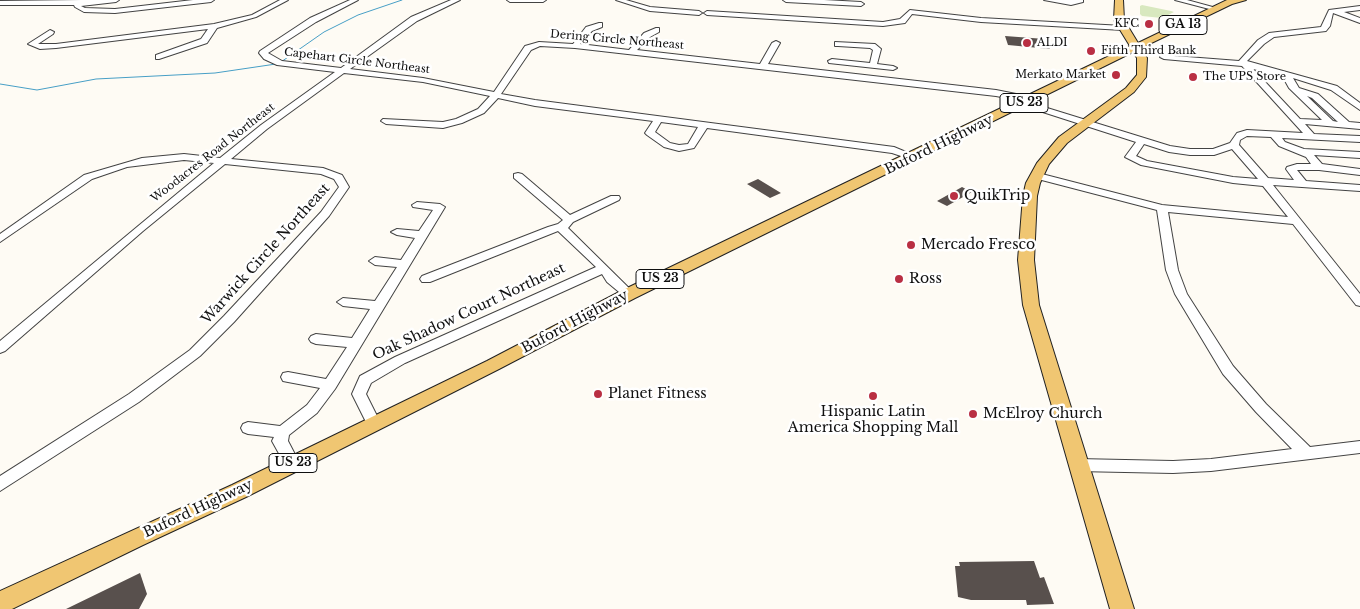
<!DOCTYPE html>
<html>
<head>
<meta charset="utf-8">
<style>
	body { margin:0 }
	canvas { display:block; background:#fefbf4 }
</style>
</head>
<body>
<canvas width="1360" height="609"></canvas>
<script>
const c = document.querySelector('canvas').getContext('2d');
c.lineJoin = 'round';
function fill(path, color) {
  c.fillStyle = color;
  c.fill(path, 'evenodd');
}
function shape(rows) {
  const path = new Path2D();
  for (const r of rows) {
    path.moveTo(r[0], r[1]);
    for (let i = 2; i < r.length; i += 2) path.lineTo(r[i], r[i + 1]);
  }
  return path;
}
function strokePath(path, color, width, dash) {
  c.strokeStyle = color;
  c.lineWidth = width;
  c.lineCap = dash ? 'butt' : 'round';
  c.setLineDash(dash || []);
  c.stroke(path);
}
function write(font, color, halo, rows, align = 'center') {
  c.font = font + ' "Libre Baskerville",serif';
  c.lineWidth = 5;
  c.setLineDash([]);
  c.textBaseline = 'middle';
  c.strokeStyle = halo;
  c.fillStyle = color;
  for (const [text, x, y, turn = 0] of rows) {
    c.save();
    c.translate(x, y);
    c.rotate((+turn || 0) * Math.PI / 180);
    c.textAlign = isNaN(turn) ? turn : align;
    if (halo) c.strokeText(text, 0, 0);
    c.fillText(text, 0, 0);
    c.restore();
  }
}
fill(shape([
	[1142,5,1171,11,1174,12,1162,18,1142,16,1140,14,1140,6]
]), '#d8e8bf');
strokePath(shape([
	[281,62,324,32,358,15,402,0],
	[0,84,37,90,96,79,215,73,276,64]
]), '#479fc6', 1);
fill(shape([
	[1005,36,1045,39,1050,49,1008,45],
	[758,179,781,193,770,198,747,184],
	[962,187,972,192,947,206,937,201],
	[1034,561,1040,578,1044,577,1054,604,1027,605,1026,600,971,600,958,597,955,566,960,566,959,562],
	[140,573,147,594,139,609,66,609]
]), '#58504d');
const minor = shape([
	[81,0,119,0,116,2,81,6,85,8,115,9,193,0,214,0,211,2,115,13,84,12,75,7,74,5,0,5,0,1,81,0],
	[280,0,288,0,256,17,217,28,207,43,159,59,156,59,156,55,201,39,208,29,56,48,40,49,28,44,50,30,54,32,53,34,38,44,56,44,214,24,252,15,280,0],
	[350,0,358,0,316,22,268,53,282,61,341,68,411,17,451,0,460,0,417,21,350,69,423,78,494,92,525,46,539,42,573,44,586,27,599,23,602,23,602,27,592,31,580,44,629,50,644,33,656,28,659,28,659,32,650,37,637,50,760,64,772,43,776,41,780,43,768,64,996,90,1031,97,1035,100,1031,103,1170,146,1190,149,1213,149,1230,143,1237,133,1247,130,1303,133,1242,66,1164,59,1160,57,1161,55,1239,61,1258,40,1269,33,1321,27,1329,10,1360,6,1360,10,1344,12,1360,18,1360,23,1333,13,1330,26,1326,31,1274,37,1264,44,1247,61,1337,86,1360,103,1360,110,1331,90,1293,78,1299,88,1318,94,1349,122,1360,123,1360,129,1305,124,1314,134,1360,136,1360,142,1282,138,1285,142,1304,149,1360,152,1360,158,1314,155,1322,164,1360,169,1360,175,1319,170,1297,170,1306,181,1360,185,1360,191,1273,185,1360,294,1360,306,1356,305,1293,224,1168,212,1178,270,1187,294,1233,366,1266,404,1310,447,1360,441,1360,453,1211,471,1173,473,1077,471,1072,469,1069,465,1072,461,1077,459,1173,461,1211,459,1292,449,1256,412,1223,374,1175,294,1166,270,1157,210,1034,178,1034,174,1038,173,1162,205,1288,217,1263,186,1233,183,1141,165,1125,157,1136,142,1021,105,1020,103,1022,101,996,96,575,48,540,46,531,50,501,94,535,100,894,147,918,157,913,160,892,153,707,128,694,148,679,151,664,147,647,135,645,133,653,121,535,106,498,98,484,113,462,123,443,128,386,124,381,121,383,119,443,122,456,119,478,109,490,96,423,82,344,73,267,129,231,159,323,168,342,175,349,187,329,216,234,322,200,356,139,402,0,491,0,476,129,394,190,350,224,316,321,212,339,187,334,179,321,174,225,164,143,231,5,351,0,353,0,341,214,163,184,160,127,167,92,179,0,242,0,234,84,175,142,158,184,154,220,158,261,125,335,72,277,65,264,59,259,53,260,51,310,18,350,0],
	[1253,69,1286,77,1284,79,1289,88,1322,120,1300,119,1253,69],
	[1307,96,1312,98,1338,122,1333,121,1307,96],
	[661,122,698,127,688,144,679,145,670,143,655,132,661,122],
	[1247,136,1271,137,1279,146,1306,157,1311,164,1297,164,1287,167,1286,169,1294,180,1268,178,1239,145,1240,140,1247,136],
	[1144,144,1169,152,1190,155,1214,155,1232,149,1258,179,1233,177,1147,161,1136,156,1144,144],
	[507,0,546,0,543,2,510,2,507,0],
	[616,0,626,0,650,7,699,11,702,13,699,15,650,11,616,0],
	[783,0,824,0,861,2,864,4,861,6,786,2,783,0],
	[1044,0,1083,0,1083,2,1071,5,1044,0],
	[1175,0,1187,0,1220,9,1217,11,1175,0],
	[910,10,981,18,1123,26,1127,28,1123,30,981,22,912,14,905,23,883,26,707,15,704,13,707,11,883,22,900,19,910,10],
	[835,42,875,44,881,49,877,64,893,66,897,68,893,70,829,63,828,61,832,59,870,63,873,50,870,48,838,46,835,46,835,42],
	[518,173,522,174,570,215,611,196,619,196,620,198,619,200,573,222,568,228,635,294,629,298,625,297,607,282,602,274,405,363,371,383,366,394,381,424,379,428,374,430,369,428,352,394,360,376,395,357,596,267,558,231,430,282,422,282,420,279,422,276,548,227,558,224,563,220,514,178,514,174,518,173],
	[417,202,440,204,445,207,335,389,317,413,289,435,288,441,300,464,297,468,292,470,287,468,272,441,274,437,248,434,243,432,241,428,243,424,248,422,280,426,307,405,320,388,288,382,283,381,281,377,283,373,288,372,326,379,347,347,316,344,311,342,309,339,311,336,316,334,352,338,370,309,343,306,337,302,343,298,375,301,397,267,375,265,369,261,375,257,401,260,415,238,397,235,391,232,397,229,419,231,433,210,413,207,412,205,417,202]
]);
const major = shape([
	[1115,0,1123,0,1124,20,1138,43,1227,0,1246,0,1232,4,1141,48,1147,58,1146,77,1134,92,1067,143,1049,164,1040,183,1037,196,1034,260,1039,305,1134,609,1110,609,1023,305,1018,260,1023,196,1026,183,1037,163,1059,137,1126,88,1137,75,1137,58,1133,52,635,298,499,369,246,497,143,545,12,609,0,609,0,591,232,485,487,361,623,290,1130,46,1114,20,1115,0]
]);
strokePath(minor, '#434343', 2);
strokePath(major, '#212121', 2);
fill(minor, '#fff');
fill(major, '#f0c672');
for (const [x, y, r, color] of [
	[1149,24,5,"#b92f43"],
	[1027,43,5,"#b92f43"],
	[1091,51,5,"#b92f43"],
	[1116,75,5,"#b92f43"],
	[1193,77,5,"#b92f43"],
	[954,196,5,"#b92f43"],
	[911,245,5,"#b92f43"],
	[899,279,5,"#b92f43"],
	[598,394,5,"#b92f43"],
	[873,396,5,"#b92f43"],
	[973,414,5,"#b92f43"]
]) {
  const dot = new Path2D();
  dot.arc(x, y, r, 0, 2 * Math.PI);
  c.fillStyle = color;
  c.fill(dot);
  strokePath(dot, '#fff', 2);
}
write('11px', '#101010', '#fff', [
	["KFC",1139,24,"right"],
	["ALDI",1037,43],
	["Fifth Third Bank",1101,51],
	["Merkato Market",1106,75,"right"],
	["The UPS Store",1203,77]
], 'left');
write('11px', '#101010', '#fff', [
	["Dering Circle Northeast",617,40,5],
	["Capehart Circle Northeast",357,61,7],
	["Woodacres Road Northeast",213,153,-38]
]);
for (const [x, y, w] of [
	[1183,25,48],
	[1024,103,48],
	[660,279,48],
	[293,463,48]
]) {
  const box = new Path2D();
  box.roundRect(x - w / 2, y - 9.5, w, 19, 4);
  c.fillStyle = '#fff';
  c.fill(box);
  strokePath(box, '#101010', 1);
}
write('bold 12px', '#101010', null, [
	["GA 13",1183,25],
	["US 23",1024,103],
	["US 23",660,279],
	["US 23",293,463]
]);
write('14px', '#101010', '#fff', [
	["Buford Highway",939,145,-26],
	["Warwick Circle Northeast",266,254,-48],
	["Oak Shadow Court Northeast",469,312,-25],
	["Buford Highway",575,322,-28],
	["Buford Highway",198,509,-25]
]);
write('14px', '#101010', '#fff', [
	["QuikTrip",964,196],
	["Mercado Fresco",921,245],
	["Ross",909,279],
	["Planet Fitness",608,394],
	["Hispanic Latin",873,412,"center"],
	["America Shopping Mall",873,428,"center"],
	["McElroy Church",983,414]
], 'left');
</script>
</body>
</html>
